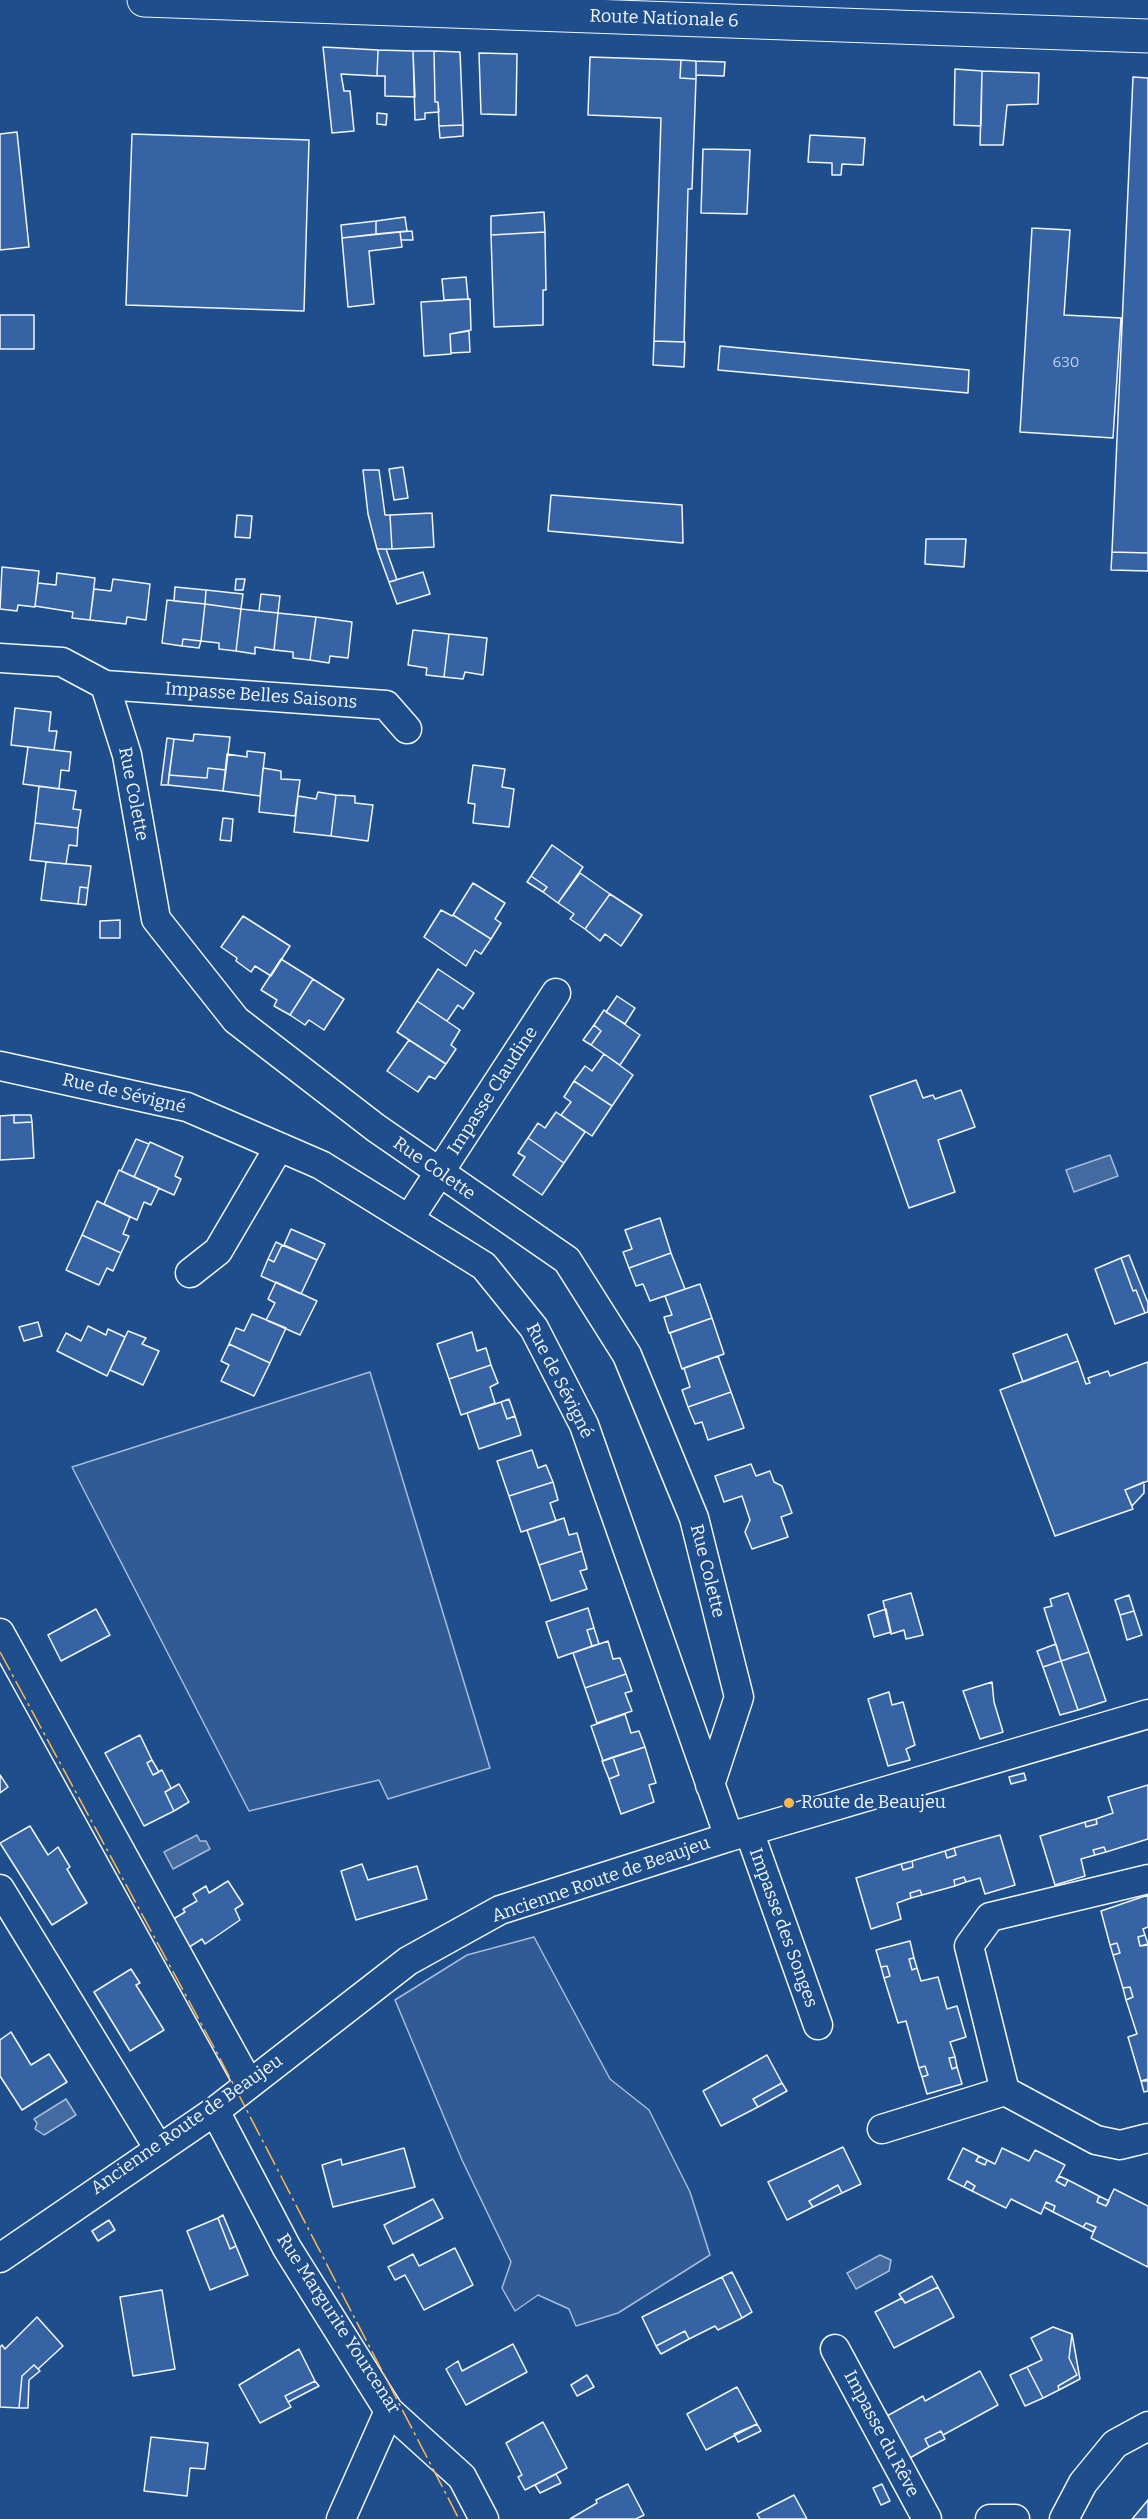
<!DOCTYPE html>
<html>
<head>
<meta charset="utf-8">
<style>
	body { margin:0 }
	canvas { display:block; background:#1f4e8c }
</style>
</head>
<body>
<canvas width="1148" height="2519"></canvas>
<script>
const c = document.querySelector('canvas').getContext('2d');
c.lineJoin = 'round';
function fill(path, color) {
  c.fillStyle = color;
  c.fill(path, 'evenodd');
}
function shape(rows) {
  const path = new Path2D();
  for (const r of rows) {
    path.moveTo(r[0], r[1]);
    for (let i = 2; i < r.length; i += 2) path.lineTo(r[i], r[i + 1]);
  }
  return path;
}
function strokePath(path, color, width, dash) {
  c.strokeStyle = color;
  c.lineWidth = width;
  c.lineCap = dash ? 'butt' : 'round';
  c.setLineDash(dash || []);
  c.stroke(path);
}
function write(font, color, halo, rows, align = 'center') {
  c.font = font + ' Bitter,serif';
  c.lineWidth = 4.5;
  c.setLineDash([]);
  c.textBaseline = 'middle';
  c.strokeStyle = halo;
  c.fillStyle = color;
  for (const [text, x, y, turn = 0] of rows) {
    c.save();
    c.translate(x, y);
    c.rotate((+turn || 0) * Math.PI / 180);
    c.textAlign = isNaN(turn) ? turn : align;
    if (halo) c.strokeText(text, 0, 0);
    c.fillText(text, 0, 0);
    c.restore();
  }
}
const built = shape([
	[370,1372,490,1768,388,1799,379,1780,249,1811,72,1467,370,1372],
	[534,1937,610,2079,649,2110,690,2192,710,2255,618,2313,576,2326,569,2309,538,2295,515,2311,502,2288,511,2262,462,2160,395,2000,467,1955,534,1937]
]);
fill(built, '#305b95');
strokePath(built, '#a8bbd7', 1.5);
const water = shape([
	[1110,1155,1118,1176,1074,1192,1066,1170,1110,1155],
	[197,1835,200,1841,206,1841,210,1849,173,1869,164,1852,197,1835],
	[66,2099,76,2115,44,2135,35,2129,37,2123,34,2119,66,2099],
	[880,2255,891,2260,889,2271,856,2289,847,2273,880,2255]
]);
fill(water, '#446ba0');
strokePath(water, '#a8bbd7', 1.5);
const building = shape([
	[323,47,378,50,377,76,341,74,344,91,350,91,354,131,332,133,323,47],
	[378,50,413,51,415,97,385,96,385,76,377,76,378,50],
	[413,51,434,51,435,102,438,102,439,112,425,113,425,119,415,120,413,51],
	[434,51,460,52,463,125,439,126,438,102,435,102,434,51],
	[479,53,517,54,516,115,481,114,479,53],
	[590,57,681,60,680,78,696,79,692,189,688,189,684,342,654,341,661,118,588,115,590,57],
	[681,60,696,61,696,79,680,78,681,60],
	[696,61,725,62,724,76,696,75,696,61],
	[955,69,982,71,981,126,954,125,955,69],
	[982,71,1039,73,1038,104,1007,105,1003,145,980,145,982,71],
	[1133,77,1148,78,1148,553,1112,552,1133,77],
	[377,113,387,114,386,125,377,124,377,113],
	[463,125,463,136,440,138,439,126,463,125],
	[17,132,29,247,0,250,0,134,17,132],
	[132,134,309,140,304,311,126,305,132,134],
	[810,135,865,138,863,165,842,164,841,175,832,175,832,163,808,162,810,135],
	[703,149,750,150,747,214,701,213,703,149],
	[544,212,545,232,491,235,491,216,544,212],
	[405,217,407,231,376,234,376,221,405,217],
	[376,221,376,234,342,238,341,225,376,221],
	[1032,228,1070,230,1064,315,1121,318,1113,438,1020,432,1032,228],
	[412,231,413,240,401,240,400,232,412,231],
	[400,232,402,247,369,251,374,304,348,307,342,238,400,232],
	[545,232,546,290,543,290,543,325,494,327,491,235,545,232],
	[466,277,468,299,444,300,442,279,466,277],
	[470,299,471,330,450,334,451,354,424,356,421,302,470,299],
	[0,315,34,315,34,349,0,349,0,315],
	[469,331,470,352,451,353,450,334,469,331],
	[654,341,685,342,684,367,653,365,654,341],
	[720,346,969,370,968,393,718,370,720,346],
	[403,467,408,498,394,500,389,469,403,467],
	[363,470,379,470,385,515,390,515,392,549,377,549,368,514,363,470],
	[551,495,682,505,683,543,548,531,551,495],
	[432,513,434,547,392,549,390,515,432,513],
	[237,515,252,516,250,538,235,537,237,515],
	[926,539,966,539,964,567,925,564,926,539],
	[377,549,386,549,397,580,389,582,377,549],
	[1112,552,1148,553,1148,571,1111,570,1112,552],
	[2,567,39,571,35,607,18,605,17,611,0,609,2,567],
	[423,572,430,594,397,604,389,582,423,572],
	[57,573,95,578,90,620,72,618,73,612,35,606,38,583,56,585,57,573],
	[113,579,150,584,146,620,127,617,126,624,90,620,94,589,111,591,113,579],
	[236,579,245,579,243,590,235,590,236,579],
	[175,587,206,590,205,604,174,601,175,587],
	[206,590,243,594,241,609,205,604,206,590],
	[261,594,280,596,278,613,259,611,261,594],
	[167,600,205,604,201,641,183,639,182,646,162,643,167,600],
	[205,604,241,609,236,651,219,649,219,643,201,641,205,604],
	[241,609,278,613,274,650,255,647,255,654,236,651,241,609],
	[278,613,316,617,310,660,293,658,293,652,274,650,278,613],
	[316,617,352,622,348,658,330,656,329,663,310,660,316,617],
	[413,630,449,634,444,677,426,675,427,668,408,665,413,630],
	[449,634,487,638,483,675,465,672,463,679,444,677,449,634],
	[183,639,201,641,199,648,182,646,183,639],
	[15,708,51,712,49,731,57,731,54,750,11,745,15,708],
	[194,734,230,737,226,770,208,768,207,778,169,775,174,739,193,741,194,734],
	[167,738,174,739,168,785,161,785,167,738],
	[28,747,71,752,69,771,61,770,59,789,23,784,28,747],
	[247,751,265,753,260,796,223,791,227,754,247,757,247,751],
	[473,765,505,769,502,787,514,789,509,827,473,823,475,804,468,803,473,765],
	[208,768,226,770,223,791,168,785,169,775,207,778,208,768],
	[263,768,281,771,281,779,300,780,295,816,259,812,263,768],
	[39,786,76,791,73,809,81,810,78,828,35,823,39,786],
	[318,792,336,795,331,836,294,832,298,796,316,799,318,792],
	[336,795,355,796,355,803,373,805,368,841,331,836,336,795],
	[223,818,233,819,231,841,220,840,223,818],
	[35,823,78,828,77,846,69,845,66,864,30,860,35,823],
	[552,845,583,867,558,903,543,892,547,887,531,876,552,845],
	[46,862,91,866,88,888,80,887,78,904,41,900,46,862],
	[580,873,610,894,585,929,570,919,574,914,558,903,580,873],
	[531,876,547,887,543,892,527,882,531,876],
	[473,883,505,903,495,919,501,923,491,939,453,915,473,883],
	[80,887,88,888,86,905,78,904,80,887],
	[610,894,642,915,621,946,605,934,600,941,585,929,610,894],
	[441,910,452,916,453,915,491,939,481,954,475,950,466,966,424,937,441,910],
	[243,916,290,946,271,976,255,966,251,972,236,961,237,958,221,947,243,916],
	[120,920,120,938,100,938,100,921,120,920],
	[281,959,313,979,290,1015,274,1006,277,1000,261,990,281,959],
	[438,969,474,993,463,1009,458,1005,447,1021,417,1001,438,969],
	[313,979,344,999,324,1030,309,1020,305,1025,290,1015,313,979],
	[617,996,635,1008,625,1024,606,1012,617,996],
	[417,1001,460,1030,451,1045,456,1049,446,1064,397,1032,417,1001],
	[604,1010,640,1035,620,1065,591,1045,601,1031,594,1025,604,1010],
	[594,1025,601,1031,591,1045,583,1040,594,1025],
	[409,1040,446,1064,435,1079,429,1076,418,1092,387,1071,409,1040],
	[604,1054,633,1075,612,1106,574,1081,585,1066,592,1071,604,1054],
	[916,1080,923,1098,933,1095,935,1099,961,1090,975,1127,938,1140,955,1192,909,1208,870,1096,916,1080],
	[574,1081,612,1106,592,1136,561,1115,571,1102,564,1097,574,1081],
	[556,1112,585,1132,564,1163,528,1138,538,1123,545,1128,556,1112],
	[14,1115,31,1115,32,1122,14,1123,14,1115],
	[14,1115,14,1123,32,1122,34,1158,0,1160,0,1116,14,1115],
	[528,1138,564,1163,542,1195,513,1175,525,1157,518,1153,528,1138],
	[136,1139,149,1144,134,1177,121,1171,136,1139],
	[150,1142,183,1157,175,1176,181,1179,174,1195,134,1177,150,1142],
	[119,1170,159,1188,151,1205,144,1202,137,1220,104,1204,119,1170],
	[97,1201,130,1217,123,1234,129,1236,121,1253,82,1235,97,1201],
	[660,1218,671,1253,629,1268,623,1252,632,1249,625,1230,660,1218],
	[291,1229,325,1244,317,1260,284,1245,291,1229],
	[82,1235,121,1253,113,1271,107,1268,99,1285,66,1270,82,1235],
	[276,1242,282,1245,274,1262,268,1259,276,1242],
	[282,1245,317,1260,301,1294,261,1276,268,1259,274,1262,282,1245],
	[671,1253,685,1289,650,1301,643,1284,636,1286,629,1268,671,1253],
	[1129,1255,1148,1303,1148,1312,1145,1313,1136,1290,1133,1291,1121,1258,1129,1255],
	[1121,1258,1133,1291,1136,1290,1145,1313,1115,1324,1095,1269,1121,1258],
	[276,1282,317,1301,300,1335,266,1320,275,1303,268,1299,276,1282],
	[700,1284,712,1318,669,1333,664,1317,672,1315,665,1296,700,1284],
	[252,1314,286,1328,270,1363,229,1344,236,1328,244,1331,252,1314],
	[712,1318,724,1354,682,1369,670,1333,712,1318],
	[38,1322,42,1336,24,1341,19,1327,38,1322],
	[88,1326,106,1335,108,1329,125,1337,107,1376,57,1351,66,1333,81,1341,88,1326],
	[128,1331,146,1338,142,1344,159,1351,143,1385,110,1370,128,1331],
	[472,1332,477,1351,486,1348,491,1365,449,1379,437,1344,472,1332],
	[1067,1334,1078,1361,1023,1382,1013,1354,1067,1334],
	[229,1344,270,1363,254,1396,221,1381,229,1365,221,1361,229,1344],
	[718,1356,731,1392,688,1407,682,1390,690,1387,684,1368,718,1356],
	[1078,1361,1086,1384,1090,1383,1088,1378,1108,1371,1110,1376,1148,1362,1148,1481,1125,1490,1133,1509,1055,1536,1000,1390,1078,1361],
	[491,1365,498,1383,490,1387,495,1403,461,1415,449,1379,491,1365],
	[731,1392,744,1428,708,1440,702,1422,695,1424,688,1407,731,1392],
	[509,1399,515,1416,507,1419,501,1402,509,1399],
	[501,1402,507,1419,515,1416,521,1435,479,1449,467,1413,501,1402],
	[532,1450,538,1468,546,1465,553,1482,509,1496,497,1461,532,1450],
	[751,1464,756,1476,770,1471,774,1482,782,1486,792,1513,781,1517,788,1537,752,1549,745,1532,750,1520,742,1496,724,1502,715,1476,751,1464],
	[553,1482,558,1500,550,1503,556,1521,521,1532,509,1496,553,1482],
	[1144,1482,1144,1493,1132,1506,1125,1490,1144,1482],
	[564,1518,569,1535,577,1533,582,1551,539,1565,527,1530,564,1518],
	[582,1551,587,1569,580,1571,587,1589,551,1601,539,1565,582,1551],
	[911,1593,923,1635,906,1639,904,1630,891,1634,883,1601,911,1593],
	[1068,1593,1089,1652,1061,1661,1044,1608,1052,1606,1050,1599,1068,1593],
	[1129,1595,1134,1611,1120,1615,1115,1600,1129,1595],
	[588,1608,594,1628,587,1630,592,1646,558,1658,546,1622,588,1608],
	[96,1609,110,1635,61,1661,48,1635,96,1609],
	[886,1609,891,1632,874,1637,868,1615,886,1609],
	[1134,1611,1142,1635,1127,1640,1120,1615,1134,1611],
	[594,1628,599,1644,592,1646,587,1630,594,1628],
	[608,1641,613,1659,620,1658,626,1674,585,1688,573,1653,608,1641],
	[1056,1644,1061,1661,1043,1667,1037,1651,1056,1644],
	[1089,1652,1106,1701,1078,1710,1061,1661,1089,1652],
	[1061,1661,1078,1710,1060,1715,1043,1667,1061,1661],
	[626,1674,632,1691,625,1693,632,1711,597,1723,585,1688,626,1674],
	[992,1682,994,1702,1003,1732,980,1739,963,1691,992,1682],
	[889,1692,892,1705,903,1702,915,1745,906,1749,910,1760,888,1766,868,1699,889,1692],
	[625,1714,631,1733,639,1731,645,1747,603,1761,591,1726,625,1714],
	[140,1735,152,1760,147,1763,153,1775,162,1770,171,1788,165,1792,174,1811,144,1826,105,1753,140,1735],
	[645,1747,656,1783,649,1785,654,1802,621,1814,609,1779,619,1775,613,1757,645,1747],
	[613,1757,619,1775,609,1779,602,1761,613,1757],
	[152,1760,159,1772,153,1775,147,1763,152,1760],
	[1024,1773,1026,1780,1011,1784,1009,1777,1024,1773],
	[0,1775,8,1787,0,1793,0,1775],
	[179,1784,189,1802,174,1811,165,1792,179,1784],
	[1148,1785,1148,1839,1106,1852,1104,1847,1093,1850,1095,1855,1081,1859,1085,1876,1055,1885,1040,1836,1085,1822,1086,1827,1097,1824,1096,1819,1113,1813,1108,1797,1148,1785],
	[1096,1819,1097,1824,1086,1827,1085,1822,1096,1819],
	[30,1826,48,1855,58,1847,70,1867,67,1869,87,1903,52,1925,0,1843,30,1826],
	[1000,1835,1015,1885,985,1894,980,1878,966,1882,964,1877,954,1880,955,1886,922,1895,920,1890,910,1893,911,1898,897,1903,901,1919,871,1929,856,1878,901,1864,903,1870,913,1867,912,1861,945,1851,947,1858,956,1855,954,1848,1000,1835],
	[1104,1847,1106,1852,1095,1855,1093,1850,1104,1847],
	[954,1848,956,1855,947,1858,945,1851,954,1848],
	[912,1861,913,1867,903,1870,901,1864,912,1861],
	[362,1864,368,1880,417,1866,427,1899,356,1920,341,1871,362,1864],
	[964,1877,966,1882,955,1886,954,1880,964,1877],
	[228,1881,243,1904,235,1909,240,1920,205,1944,202,1939,186,1949,170,1921,185,1912,183,1909,197,1901,193,1894,206,1886,209,1893,228,1881],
	[920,1890,922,1895,911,1898,910,1893,920,1890],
	[1148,1895,1148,1927,1143,1929,1145,1935,1138,1937,1140,1946,1148,1945,1148,2081,1141,2081,1128,2037,1137,2034,1126,2000,1133,1997,1130,1987,1123,1988,1113,1955,1120,1953,1117,1943,1110,1945,1101,1911,1148,1895],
	[1145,1935,1148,1944,1140,1946,1138,1937,1145,1935],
	[910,1941,914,1958,909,1959,912,1970,917,1968,921,1981,938,1977,947,2009,957,2006,966,2037,950,2042,955,2057,949,2058,952,2069,957,2067,962,2084,927,2094,922,2077,928,2075,925,2066,919,2068,906,2021,898,2023,884,1978,890,1976,887,1966,881,1967,876,1950,910,1941],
	[1117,1943,1120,1953,1113,1955,1110,1945,1117,1943],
	[914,1958,917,1968,912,1970,909,1959,914,1958],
	[887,1966,890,1976,884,1978,881,1967,887,1966],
	[131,1969,140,1983,136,1985,164,2030,130,2051,94,1992,131,1969],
	[1130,1987,1133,1997,1126,2000,1123,1988,1130,1987],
	[11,2032,31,2065,49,2054,67,2082,22,2110,0,2076,0,2040,11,2032],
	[767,2055,782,2083,753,2099,758,2107,721,2126,703,2091,767,2055],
	[955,2057,957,2067,952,2069,949,2058,955,2057],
	[925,2066,928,2075,922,2077,919,2068,925,2066],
	[1148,2079,1148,2091,1144,2092,1141,2081,1148,2079],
	[782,2083,787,2091,758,2107,753,2099,782,2083],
	[843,2147,861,2184,842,2193,838,2185,809,2201,813,2207,787,2220,768,2182,843,2147],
	[404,2148,415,2187,333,2207,322,2165,341,2159,342,2165,404,2148],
	[963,2148,979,2156,976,2161,985,2165,987,2160,995,2164,1002,2148,1029,2161,1035,2150,1065,2165,1056,2181,1065,2186,1068,2180,1099,2196,1097,2202,1106,2206,1114,2189,1148,2206,1148,2267,1091,2238,1096,2227,1086,2223,1083,2227,1053,2212,1055,2206,1046,2202,1041,2214,1011,2199,1006,2208,972,2191,975,2186,967,2181,964,2187,948,2179,963,2148],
	[979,2156,987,2160,985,2165,976,2161,979,2156],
	[1059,2176,1068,2180,1065,2186,1056,2181,1059,2176],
	[967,2181,975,2186,972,2191,964,2187,967,2181],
	[838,2185,842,2193,813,2207,809,2201,838,2185],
	[1099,2196,1109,2201,1106,2206,1097,2202,1099,2196],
	[433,2199,443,2218,393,2244,384,2225,433,2199],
	[1046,2202,1055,2206,1053,2212,1044,2207,1046,2202],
	[223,2215,236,2246,230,2249,218,2218,223,2215],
	[218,2218,230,2249,236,2246,248,2275,210,2290,187,2231,218,2218],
	[109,2220,115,2230,98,2241,92,2231,109,2220],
	[1086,2223,1096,2227,1093,2232,1083,2227,1086,2223],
	[455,2248,473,2285,424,2310,405,2275,395,2280,388,2267,413,2254,419,2266,455,2248],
	[732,2272,752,2312,742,2318,722,2277,732,2272],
	[932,2276,938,2287,905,2303,899,2294,932,2276],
	[722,2277,742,2318,718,2330,715,2326,689,2339,685,2331,656,2346,642,2317,722,2277],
	[938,2287,954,2317,894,2348,875,2312,902,2298,905,2303,938,2287],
	[162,2290,175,2369,133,2376,120,2297,162,2290],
	[37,2317,63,2346,38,2369,34,2365,22,2376,19,2408,0,2407,0,2347,2,2345,5,2349,37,2317],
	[1053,2327,1072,2334,1069,2358,1077,2375,1058,2386,1059,2390,1043,2398,1027,2367,1042,2360,1031,2338,1053,2327],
	[685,2331,689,2339,661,2354,656,2346,685,2331],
	[1072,2334,1080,2379,1059,2390,1058,2386,1077,2375,1069,2358,1072,2334],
	[513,2344,527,2372,466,2405,446,2369,458,2361,462,2371,513,2344],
	[299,2349,315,2381,285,2396,291,2407,260,2423,239,2385,299,2349],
	[34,2365,40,2371,29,2380,28,2408,19,2408,22,2376,34,2365],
	[1027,2367,1043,2398,1025,2406,1010,2375,1027,2367],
	[980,2371,998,2405,943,2435,941,2431,925,2439,929,2447,910,2458,887,2416,923,2396,925,2401,980,2371],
	[587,2375,594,2387,577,2396,571,2385,587,2375],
	[315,2381,319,2386,288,2402,285,2396,315,2381],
	[737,2387,757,2424,706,2450,687,2414,737,2387],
	[543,2422,567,2468,525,2490,518,2477,522,2475,506,2443,543,2422],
	[757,2424,761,2431,738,2442,734,2434,757,2424],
	[941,2431,945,2439,929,2447,925,2439,941,2431],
	[151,2437,208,2443,205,2469,190,2468,187,2496,144,2491,151,2437],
	[556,2474,561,2483,540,2493,535,2485,556,2474],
	[628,2484,644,2515,636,2519,570,2519,597,2503,596,2500,628,2484],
	[882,2484,890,2501,881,2505,873,2488,882,2484],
	[794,2495,807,2519,760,2519,757,2514,794,2495],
	[1148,2500,1148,2519,1132,2519,1133,2518,1148,2500]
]);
fill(building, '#3563a3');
strokePath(building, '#f2f6ff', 1.5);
const minor = shape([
	[0,658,62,662,105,685,127,755,156,919,236,1020,376,1128,567,1260,627,1355,694,1518,739,1697,710,1785],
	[105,685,386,705,407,729],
	[0,1066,187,1107,321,1165,484,1266,534,1328,584,1425,729,1837],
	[409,1219,556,993],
	[190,1273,218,1251,279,1147],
	[0,1633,249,2084],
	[749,1831,818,2025],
	[1148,1879,990,1917,969,1946,1005,2091,1096,2140,1120,2145,1148,2138],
	[0,1889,159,2149],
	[215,2111,287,2248,389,2411,462,2477,484,2519],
	[882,2129,1005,2091],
	[0,2258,215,2111,408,1961,500,1910,729,1837,1148,1714],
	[835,2349,927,2519],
	[341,2519,389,2411],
	[990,2519,1015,2519],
	[1064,2519,1083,2483,1115,2444,1148,2426]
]);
const primary = shape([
	[144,0,1148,36]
]);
strokePath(minor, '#f2f6ff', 31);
strokePath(primary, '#f2f6ff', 35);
strokePath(minor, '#1f4e8c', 28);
strokePath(primary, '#1f4e8c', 33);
strokePath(shape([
	[0,1652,216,2051,459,2519]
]), '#ffb74d', 1.5, [21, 4.5, 3, 4.5]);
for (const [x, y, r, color] of [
	[789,1803,6,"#ffb74d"]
]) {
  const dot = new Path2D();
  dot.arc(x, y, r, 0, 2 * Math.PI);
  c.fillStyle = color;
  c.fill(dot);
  strokePath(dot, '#1f4e8c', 2);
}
write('15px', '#c3d1e8', null, [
	["630",1066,363]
]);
write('18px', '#f2f6ff', '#1f4e8c', [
	["Route Nationale 6",664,19,2],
	["Impasse Belles Saisons",261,696,4],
	["Rue Colette",133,794,79],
	["Impasse Claudine",493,1091,-57],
	["Rue de Sévigné",124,1094,13],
	["Rue Colette",434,1169,35],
	["Rue de Sévigné",559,1381,63],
	["Rue Colette",707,1571,76],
	["Ancienne Route de Beaujeu",601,1880,-19],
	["Impasse des Songes",783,1928,70],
	["Ancienne Route de Beaujeu",187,2125,-35],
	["Rue Margurite Yourcenar",338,2324,57],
	["Impasse du Rêve",881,2434,62]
]);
write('18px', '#f2f6ff', '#1f4e8c', [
	["Route de Beaujeu",801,1803]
], 'left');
</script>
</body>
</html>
